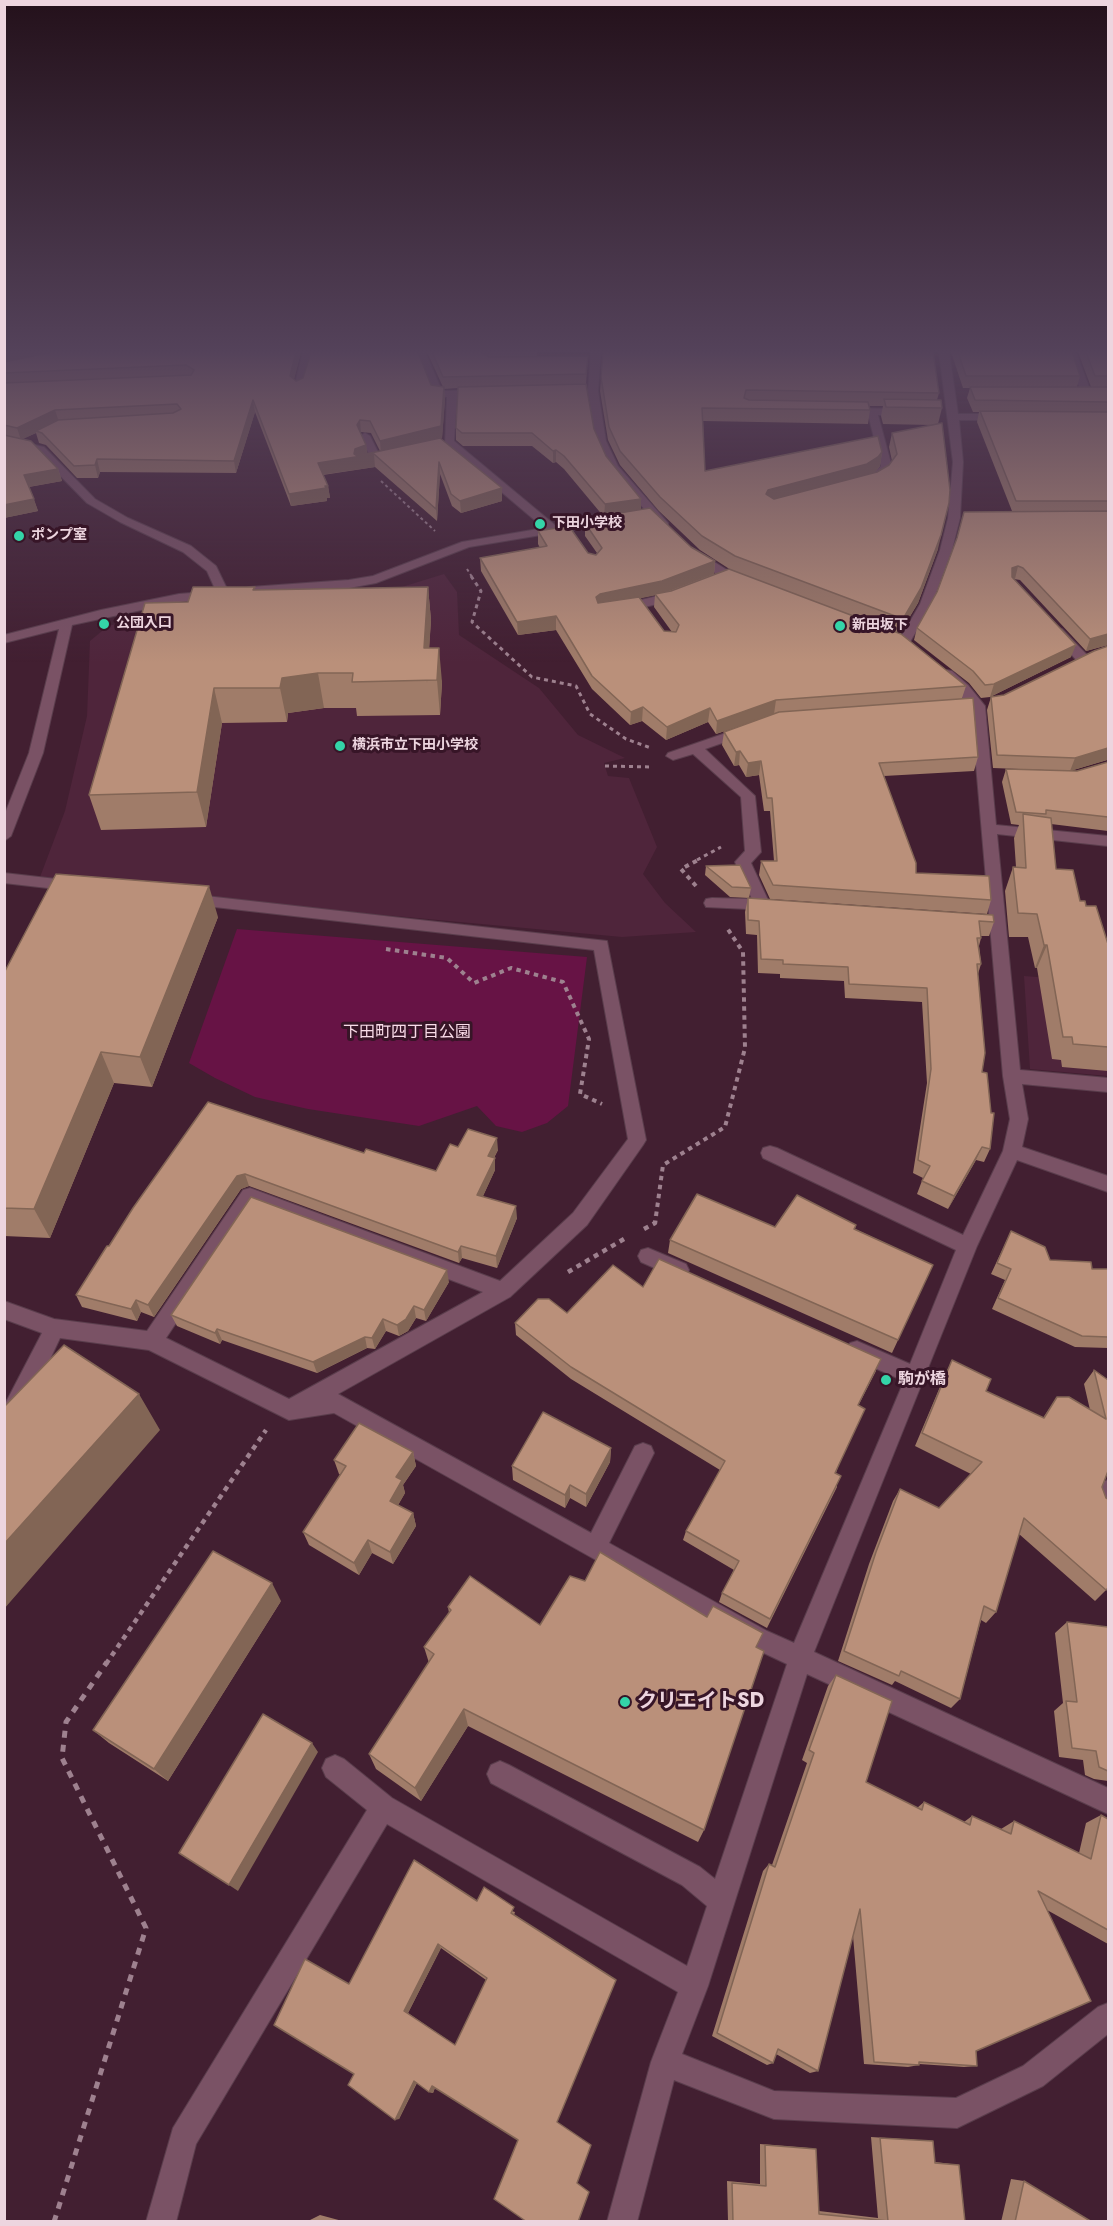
<!DOCTYPE html>
<html>
<head>
<meta charset="utf-8">
<style>
	body { margin:0 }
	#map { position:relative; width:1113px; height:2226px; overflow:hidden; background:#421f31; font-family:Jost,sans-serif }
	canvas { display:block }
	.frame { position:absolute; inset:0; border:6px solid #edd5df; pointer-events:none }
</style>
</head>
<body>
<div id="map">
<canvas width="1113" height="2226"></canvas>
<div class="frame"></div>
</div>
<script>
const c = document.querySelector('canvas').getContext('2d');
c.lineJoin = 'round';
function fill(path, color) {
  c.fillStyle = color;
  c.fill(path, 'evenodd');
}
function shape(rows) {
  const path = new Path2D();
  for (const r of rows) {
    path.moveTo(r[0], r[1]);
    for (let i = 2; i < r.length; i += 2) path.lineTo(r[i], r[i + 1]);
  }
  return path;
}
function strokePath(path, color, width, dash) {
  c.strokeStyle = color;
  c.lineWidth = width;
  c.lineCap = dash ? 'butt' : 'round';
  c.setLineDash(dash || []);
  c.stroke(path);
}
function write(font, color, halo, rows, align = 'center') {
  c.font = font + ' Jost,"Noto Sans JP",sans-serif';
  c.lineWidth = 6;
  c.setLineDash([]);
  c.textBaseline = 'middle';
  c.strokeStyle = halo;
  c.fillStyle = color;
  for (const [text, x, y, turn = 0] of rows) {
    c.save();
    c.translate(x, y);
    c.rotate((+turn || 0) * Math.PI / 180);
    c.textAlign = isNaN(turn) ? turn : align;
    if (halo) c.strokeText(text, 0, 0);
    c.fillText(text, 0, 0);
    c.restore();
  }
}
fill(shape([
	[444,574,457,592,459,635,539,688,578,735,625,758,604,763,608,776,629,778,657,847,643,874,665,903,696,932,622,937,49,884,40,877,65,811,87,716,90,641,108,626,145,617,376,595],
	[1099,938,1108,939,1108,1076,1030,1069,1024,976,1102,982]
]), '#4f253b');
fill(shape([
	[237,929,587,957,568,1106,547,1123,522,1132,496,1126,477,1106,419,1126,308,1109,255,1097,215,1078,189,1063]
]), '#671345');
const minor = shape([
	[303,352,313,352,304,388,299,391,294,388,303,352],
	[415,352,425,352,442,391,481,390,486,393,481,396,457,397,454,441,556,526,609,518,613,519,613,523,469,547,376,583,349,588,246,594,246,588,250,587,349,580,373,576,462,542,544,528,445,444,447,397,434,396,415,352],
	[591,352,601,352,598,391,606,441,618,466,668,523,668,527,660,527,609,469,596,441,588,391,591,352],
	[939,352,949,352,958,414,1003,414,1008,417,1003,420,959,420,963,462,960,518,952,550,932,604,910,642,904,646,898,642,920,604,940,550,948,518,953,462,939,352],
	[1045,352,1076,353,1091,392,1090,394,1081,392,1069,358,1048,357,1045,356,1045,352],
	[847,408,907,409,912,412,907,415,878,415,892,467,875,483,867,483,865,481,881,466,868,414,843,413,842,411,847,408],
	[365,433,370,436,382,460,381,462,373,462,360,436,365,433],
	[4,438,44,447,95,499,128,518,191,546,216,566,229,593,223,597,179,602,72,625,43,753,11,836,4,841,4,816,29,753,59,629,4,643,4,635,101,610,179,594,216,591,207,571,183,552,120,522,87,503,36,451,4,444,4,438],
	[695,550,732,573,747,579,749,582,743,586,724,579,691,557,691,551,695,550],
	[678,591,684,595,682,598,620,613,614,609,616,606,678,591],
	[1058,628,1062,629,1088,656,1089,659,1088,662,1078,662,1054,635,1052,632,1054,629,1058,628],
	[947,670,952,671,968,685,985,706,996,825,1108,836,1108,846,997,834,1020,1070,1108,1078,1108,1092,1022,1084,1028,1119,1022,1147,1108,1176,1108,1192,1017,1160,977,1246,814,1652,1108,1788,1108,1814,807,1674,708,1986,682,2054,774,2091,956,2098,1023,2066,1098,2007,1108,2003,1108,2034,1043,2086,957,2128,774,2119,674,2080,637,2222,607,2222,651,2062,678,1992,387,1824,196,2144,176,2222,146,2222,173,2128,367,1810,326,1777,322,1768,326,1759,335,1755,344,1759,392,1798,687,1966,707,1906,682,1885,491,1783,487,1774,491,1765,500,1761,509,1765,700,1867,715,1879,787,1664,751,1647,334,1413,289,1420,149,1350,60,1338,23,1417,12,1428,4,1431,4,1406,42,1333,4,1319,4,1301,54,1319,147,1331,243,1190,250,1188,500,1281,573,1213,628,1139,594,950,188,904,182,903,180,899,182,895,188,894,607,941,646,1140,643,1145,587,1225,510,1297,338,1394,591,1533,635,1446,643,1443,651,1446,654,1453,609,1543,767,1631,794,1643,904,1381,850,1357,847,1350,850,1343,857,1341,910,1364,956,1250,763,1158,761,1153,763,1148,770,1146,777,1148,963,1235,1003,1151,1010,1119,1003,1076,971,707,940,674,947,670],
	[254,1206,483,1292,289,1399,166,1338,254,1206],
	[746,726,753,730,751,733,705,749,755,796,761,852,751,863,768,900,775,901,777,905,775,909,769,910,706,907,704,903,706,899,712,898,752,899,735,862,745,851,741,797,693,754,673,760,666,756,668,753,746,726],
	[4,873,74,881,79,882,82,886,79,890,74,891,4,883,4,873],
	[648,1248,686,1264,689,1270,686,1276,679,1279,641,1262,638,1256,641,1250,648,1248],
	[1108,1480,1108,1514,1096,1508,1093,1500,1100,1483,1108,1480]
]);
strokePath(minor, '#5a3d4c', 2);
strokePath(shape([
	[381,481,435,531],
	[467,569,472,577]
]), '#9e818f', 2, [3, 3]);
strokePath(shape([
	[471,576,481,591,472,622,532,677,576,686,590,714,626,739,651,748],
	[605,766,652,767],
	[697,860,721,847]
]), '#9e818f', 3, [4, 4]);
strokePath(shape([
	[696,886,681,869,700,859],
	[386,949,447,958,474,983,511,968,563,982,589,1039,580,1094,602,1104],
	[656,1216,663,1165,725,1127,745,1048,743,952,727,928]
]), '#9e818f', 4, [4.5, 4.5]);
strokePath(shape([
	[644,1229,655,1223,656,1215],
	[568,1272,624,1239],
	[106,1664,266,1430]
]), '#9e818f', 4.5, [5, 5]);
strokePath(shape([
	[54,2222,146,1928,62,1758,66,1722,107,1662]
]), '#9e818f', 5, [7, 7]);
fill(minor, '#7a5265');
fill(shape([
	[4,352,301,352,294,379,296,381,431,385,443,387,427,352,537,352,537,356,588,356,586,384,594,429,606,456,641,510,691,547,715,561,714,574,731,570,700,550,659,511,620,465,608,440,600,391,601,377,939,393,937,400,942,408,938,424,938,549,918,603,900,633,966,686,962,698,978,757,974,771,884,776,916,873,991,900,987,914,770,899,759,875,761,861,774,861,770,811,764,811,759,775,746,777,739,765,734,766,722,745,724,732,774,714,716,734,708,722,666,740,642,721,630,725,592,689,556,630,518,635,481,571,480,558,540,548,538,544,538,531,588,553,596,555,597,553,585,536,585,523,613,519,613,515,604,517,564,469,556,462,553,463,532,446,463,446,456,440,456,428,458,388,444,389,445,399,442,438,440,439,502,488,502,501,461,513,452,506,440,474,437,521,375,467,323,475,328,486,330,498,327,498,327,501,291,506,255,412,236,473,100,472,98,478,77,478,46,445,39,443,36,433,22,439,58,469,62,481,29,487,38,511,4,518],
	[869,406,883,406,881,416,883,424,932,425,892,433,889,447,892,461,889,465,877,472,872,473,876,471,880,466,882,452,705,471,703,421,868,424,870,410],
	[361,432,371,433,380,451,367,454,366,445,360,433],
	[655,595,654,607,672,632,664,631,640,598],
	[951,352,1072,352,1080,376,1077,387,1091,387,1078,352,1075,352,1108,352,1108,645,1086,651,1020,580,1014,579,1071,657,990,697,981,698,969,683,914,640,917,628,1012,511,977,422,979,412,973,412,967,398,970,388,963,388],
	[428,587,431,620,429,648,442,682,440,715,357,716,356,708,324,708,288,713,287,722,222,723,206,827,101,830,89,795,188,602,256,590],
	[1108,646,1108,761,1107,760,1070,771,993,768,987,710,991,697,1004,695],
	[1108,762,1108,831,1051,824,1056,869,1080,901,1086,906,1108,944,1108,1071,1062,1067,1061,1060,1052,1059,1037,968,1035,968,1028,937,1009,937,1005,891,1013,867,1016,867,1014,838,1019,825,1011,824,1002,782,1006,769,1077,771],
	[706,866,751,888,749,898,730,897,705,875],
	[748,898,994,922,989,936,981,936,981,938,979,946,981,964,978,974,982,1072,990,1149,984,1162,976,1160,948,1209,917,1194,923,1178,913,1173,927,1083,922,1002,845,998,844,981,780,978,780,974,758,973,757,935,746,934,745,912],
	[218,917,152,1087,114,1083,50,1238,4,1236,4,973],
	[208,1102,364,1153,436,1171,458,1147,498,1150,494,1158,495,1158,495,1170,483,1196,517,1218,497,1268,462,1258,459,1263,249,1186,241,1189,154,1317,141,1312,137,1321,82,1307,76,1295],
	[856,1225,855,1229,933,1265,892,1353,668,1253,670,1240,775,1227],
	[1011,1231,1050,1260,1092,1269,1108,1269,1108,1348,1075,1347,992,1309,1005,1280,991,1274],
	[449,1282,426,1321,416,1318,408,1331,399,1336,386,1331,375,1349,367,1348,317,1373,222,1340,220,1344,177,1326,171,1315],
	[643,1287,876,1371,858,1406,836,1473,837,1487,767,1628,719,1602,722,1593,734,1570,683,1540,686,1531,720,1470,571,1379,516,1335,515,1323,567,1313],
	[952,1360,986,1391,1043,1418,1057,1397,1090,1410,1084,1384,1094,1370,1108,1380,1105,1480,1102,1487,1106,1590,1095,1601,1019,1534,996,1612,986,1623,981,1620,960,1699,951,1708,895,1681,892,1685,838,1661,869,1564,893,1501,900,1489,939,1508,971,1474,915,1446,945,1375],
	[611,1448,610,1462,586,1507,570,1498,565,1508,513,1480,512,1466],
	[413,1452,416,1466,403,1485,405,1493,398,1505,413,1513,416,1526,393,1564,372,1553,359,1575,309,1545,303,1532,341,1475,339,1474,334,1460],
	[281,1601,168,1781,109,1743,93,1730],
	[448,1607,540,1625,757,1647,704,1830,698,1842,468,1726,421,1801,376,1769,369,1754,429,1663,424,1647,449,1613],
	[1067,1622,1108,1627,1108,1781,1094,1779,1085,1775,1083,1760,1059,1757,1054,1711,1063,1703,1055,1633],
	[836,1675,866,1782,917,1808,924,1802,964,1822,972,1816,1001,1829,1014,1821,1079,1853,1086,1823,1101,1815,1108,1819,1108,1944,1047,1910,976,2051,977,2066,964,2067,919,2064,919,2065,908,2067,864,2064,853,1936,818,2071,810,2073,776,2054,773,2063,767,2065,712,2036,763,1871,769,1864,772,1865,807,1763,802,1760,828,1686],
	[477,1901,515,1912,514,1915,557,2122,578,2182,588,2189,518,2140,435,2088,433,2093,429,2092,417,2083,399,2119,354,2074,349,1984],
	[441,1948,486,1980,455,2045,408,2013],
	[871,2137,933,2141,935,2162,959,2165,965,2222,728,2221,727,2181,760,2184,760,2144,809,2148,819,2211,878,2218],
	[1011,2179,1024,2181,1092,2222,1001,2222],
	[320,2215,346,2222,306,2222]
]), '#a07c69');
fill(shape([
	[4,352,61,352,4,364],
	[296,352,301,352,292,387,290,376],
	[482,352,489,352,489,358,482,364],
	[444,387,445,399,442,438,381,453,380,441],
	[253,400,255,412,236,473,234,461],
	[55,410,59,422,36,431,36,433,21,440,17,428],
	[360,420,361,432,358,437,357,425],
	[366,445,368,455,374,454,375,467,320,475,318,463],
	[556,450,556,462,553,463,553,451],
	[882,452,880,466,876,471,864,478,766,504,766,494,768,490],
	[97,459,100,472,98,478,95,465],
	[439,462,440,474,437,521,436,509],
	[58,469,62,481,28,487,24,475],
	[328,486,330,498,327,498,327,501,291,506,289,494],
	[502,488,502,501,461,513,460,501],
	[34,499,38,511,4,518,4,505],
	[641,499,641,511,613,514,613,515,604,517,605,504],
	[949,503,938,549,918,603,900,633,903,619],
	[715,561,714,574,661,594,600,607,596,597,600,594],
	[1018,566,1015,579,1008,581,1012,568],
	[428,587,431,620,427,683,424,648],
	[556,616,556,630,518,635,517,622],
	[1108,634,1108,645,1086,651,1090,639],
	[1076,645,1071,657,990,697,994,684],
	[439,648,442,682,440,715,437,680],
	[318,673,324,708,288,713,287,722,280,688,282,678],
	[214,688,222,723,206,827,197,792],
	[776,700,774,714,716,734,717,721],
	[643,707,642,721,630,725,631,712],
	[710,708,708,722,666,740,667,727],
	[1108,748,1108,757,1107,760,1070,771,1075,758],
	[740,751,739,765,734,766,736,752],
	[761,761,759,775,746,777,748,763],
	[209,886,218,917,152,1087,140,1057],
	[1044,945,1047,945,1037,968,1035,968],
	[101,1052,114,1083,50,1238,34,1209],
	[497,1138,498,1150,488,1168,488,1156],
	[982,1147,976,1160,948,1209,954,1196],
	[495,1158,495,1170,478,1207,477,1195],
	[245,1174,249,1186,241,1189,154,1317,148,1305,237,1176],
	[516,1206,517,1218,497,1268,496,1256],
	[461,1246,462,1258,459,1263,458,1252],
	[447,1270,449,1282,426,1321,424,1310],
	[136,1300,141,1312,137,1321,131,1309],
	[414,1306,416,1318,408,1331,399,1336,397,1325],
	[383,1319,386,1331,375,1349,372,1338],
	[217,1329,222,1340,220,1344,215,1333],
	[365,1337,367,1348,317,1373,313,1362],
	[139,1394,160,1430,4,1609,4,1544],
	[611,1448,610,1462,586,1507,586,1494],
	[413,1452,416,1466,403,1485,405,1493,393,1514,390,1501,396,1477],
	[570,1485,570,1498,565,1508,565,1495],
	[413,1513,416,1526,393,1564,390,1552],
	[368,1540,372,1553,359,1575,354,1563],
	[272,1583,281,1601,168,1781,154,1769],
	[464,1709,468,1726,421,1801,415,1788],
	[312,1743,318,1752,238,1891,229,1885],
	[438,1944,441,1948,408,2013,404,2011],
	[414,2081,417,2082,399,2119,395,2120],
	[432,2086,435,2087,433,2093,429,2092]
]), '#826555');
const building = shape([
	[53,352,296,352,290,376,296,381,303,378,311,352,418,352,431,385,444,387,441,426,380,441,370,421,360,420,357,425,366,445,355,449,354,454,357,456,440,438,502,488,460,501,451,494,439,462,436,509,374,454,318,463,328,486,325,486,326,488,289,494,253,400,234,461,97,459,95,465,74,466,42,433,36,431,58,420,173,413,181,409,177,404,55,410,17,428,4,425,4,383,191,375,194,370,186,365,4,373,4,362,53,352],
	[432,352,482,352,481,352,489,357,588,356,586,374,443,377,432,352],
	[603,352,933,352,939,393,746,390,744,398,749,400,868,402,870,410,702,408,705,471,878,436,882,452,878,457,867,464,768,490,766,494,774,499,877,472,889,465,897,454,892,433,942,423,950,490,949,503,941,535,921,588,903,619,735,556,702,536,660,497,620,451,609,427,601,377,603,352],
	[958,352,1072,352,1080,376,966,376,958,352],
	[1086,352,1108,352,1108,376,1095,376,1086,352],
	[586,384,594,429,606,456,641,499,605,504,564,456,556,450,553,451,532,433,462,433,456,428,458,387,586,384],
	[970,387,1108,387,1108,402,975,400,970,387],
	[884,399,941,400,942,408,886,407,884,399],
	[980,411,1108,412,1108,501,1016,501,980,411],
	[4,435,31,441,58,469,24,475,34,499,4,505,4,435],
	[650,508,691,547,715,561,662,581,600,594,596,597,598,603,639,597,664,631,676,632,679,625,655,594,671,591,729,569,901,634,966,686,776,700,717,721,710,708,667,727,643,707,631,712,592,676,556,616,517,622,480,558,547,546,538,531,569,526,588,553,596,555,602,548,585,523,617,519,613,514,650,508],
	[1108,511,1108,634,1090,639,1023,568,1018,566,1012,568,1012,577,1076,645,994,684,985,685,973,671,917,628,937,592,957,538,964,512,1108,511],
	[193,587,255,587,253,590,428,587,424,648,439,648,437,680,352,682,353,673,318,673,282,678,280,688,214,688,197,792,89,795,145,603,188,602,193,587],
	[1108,646,1108,748,1075,758,997,755,991,697,1004,695,1094,651,1108,646],
	[973,698,978,757,879,763,916,863,916,873,989,876,991,900,773,885,761,861,777,861,772,798,767,798,761,761,748,763,740,751,736,752,724,732,779,712,973,698],
	[1108,762,1108,817,1046,810,1046,814,1016,812,1006,769,1077,771,1108,762],
	[1023,814,1051,818,1056,869,1073,870,1080,901,1085,901,1086,906,1096,906,1108,944,1108,1047,1073,1044,1072,1037,1063,1037,1047,945,1044,945,1037,914,1018,913,1013,867,1026,868,1023,814],
	[740,865,751,888,732,887,706,866,740,865],
	[56,874,209,886,140,1057,101,1052,34,1209,4,1208,4,973,56,874],
	[748,898,993,915,994,922,979,921,981,938,977,938,981,964,977,964,985,1053,982,1072,987,1073,991,1113,994,1113,990,1149,982,1147,954,1196,922,1181,930,1166,918,1160,931,1069,927,988,849,984,848,967,783,964,783,960,761,959,759,921,748,920,748,898],
	[208,1102,364,1153,366,1149,436,1171,450,1144,458,1147,468,1129,497,1138,488,1156,495,1158,477,1195,516,1206,496,1256,461,1246,458,1252,245,1174,237,1176,148,1305,136,1300,131,1309,76,1295,107,1246,109,1246,133,1208,208,1102],
	[697,1194,775,1227,797,1195,856,1225,854,1229,933,1265,898,1340,670,1240,697,1194],
	[251,1197,447,1270,424,1310,414,1306,406,1319,397,1325,383,1319,372,1338,365,1337,313,1362,217,1329,215,1333,171,1315,251,1197],
	[1011,1231,1045,1247,1050,1260,1091,1262,1092,1269,1108,1269,1108,1337,1082,1336,998,1298,1011,1269,997,1263,1011,1231],
	[659,1259,881,1359,858,1405,865,1409,835,1473,841,1476,770,1619,722,1593,739,1561,686,1531,725,1461,571,1367,515,1323,538,1299,549,1299,567,1313,613,1265,643,1287,659,1259],
	[64,1345,139,1394,4,1544,4,1407,64,1345],
	[952,1360,991,1379,986,1391,1044,1418,1057,1397,1069,1397,1106,1419,1094,1370,1108,1380,1108,1471,1102,1487,1106,1498,1108,1499,1108,1588,1106,1590,1024,1518,996,1612,984,1606,960,1699,901,1671,899,1676,844,1651,876,1552,900,1489,939,1508,982,1462,922,1433,952,1360],
	[543,1412,611,1448,586,1494,570,1485,565,1495,512,1466,543,1412],
	[359,1423,413,1452,396,1477,402,1480,390,1501,413,1513,390,1552,368,1540,354,1563,303,1532,346,1466,334,1460,359,1423],
	[213,1551,272,1583,154,1769,93,1730,213,1551],
	[600,1552,707,1617,713,1606,763,1633,756,1647,764,1651,704,1830,464,1709,415,1788,369,1754,434,1654,424,1647,451,1610,448,1607,470,1576,540,1625,570,1576,585,1581,600,1552],
	[1067,1622,1108,1627,1108,1771,1099,1767,1096,1751,1072,1748,1066,1701,1077,1702,1067,1622],
	[836,1675,892,1701,866,1782,922,1810,924,1802,970,1825,972,1816,1011,1834,1014,1821,1091,1859,1101,1815,1108,1819,1108,1930,1038,1891,1091,2001,976,2051,977,2066,919,2062,919,2065,874,2062,860,1909,818,2071,778,2049,773,2063,717,2033,769,1864,775,1867,814,1753,809,1750,836,1675],
	[263,1714,312,1743,229,1885,179,1853,263,1714],
	[414,1860,477,1901,484,1887,514,1907,511,1913,616,1980,557,2122,591,2145,577,2183,589,2192,578,2222,527,2222,494,2199,518,2140,432,2086,429,2092,414,2081,395,2120,348,2085,354,2074,274,2025,305,1959,349,1984,414,1860],
	[438,1944,487,1978,455,2045,404,2011,438,1944],
	[880,2138,933,2141,935,2163,959,2165,965,2222,733,2222,732,2183,766,2186,765,2145,816,2149,819,2214,888,2221,880,2138],
	[1024,2181,1092,2222,1015,2222,1024,2181]
]);
fill(building, '#ba907a');
strokePath(building, '#826555', 1.5);
const sky = c.createLinearGradient(0, 0, 0, 663);
sky.addColorStop(0, '#24111b');
sky.addColorStop(0.53, '#54425a');
sky.addColorStop(1, '#54425a00');
c.fillStyle = sky;
c.fillRect(0, 0, 1113, 663);
for (const [x, y, r, color] of [
	[540,524,6,"#34d4a8"],
	[19,536,6,"#34d4a8"],
	[104,624,6,"#34d4a8"],
	[840,626,6,"#34d4a8"],
	[340,746,6,"#34d4a8"],
	[886,1380,6,"#34d4a8"],
	[625,1702,6,"#34d4a8"]
]) {
  const dot = new Path2D();
  dot.arc(x, y, r, 0, 2 * Math.PI);
  c.fillStyle = color;
  c.fill(dot);
  strokePath(dot, '#371527', 2);
}
write('bold 14px', '#edd5df', '#371527', [
	["下田小学校",552,524],
	["ポンプ室",31,536],
	["公団入口",116,624],
	["新田坂下",852,626],
	["横浜市立下田小学校",352,746]
], 'left');
write('16px', '#f9dbe8', '#371527', [
	["下田町四丁目公園",407,1033]
]);
write('bold 16px', '#edd5df', '#371527', [
	["駒が橋",898,1380]
], 'left');
write('bold 20px', '#edd5df', '#371527', [
	["クリエイトSD",637,1702]
], 'left');
</script>
</body>
</html>
